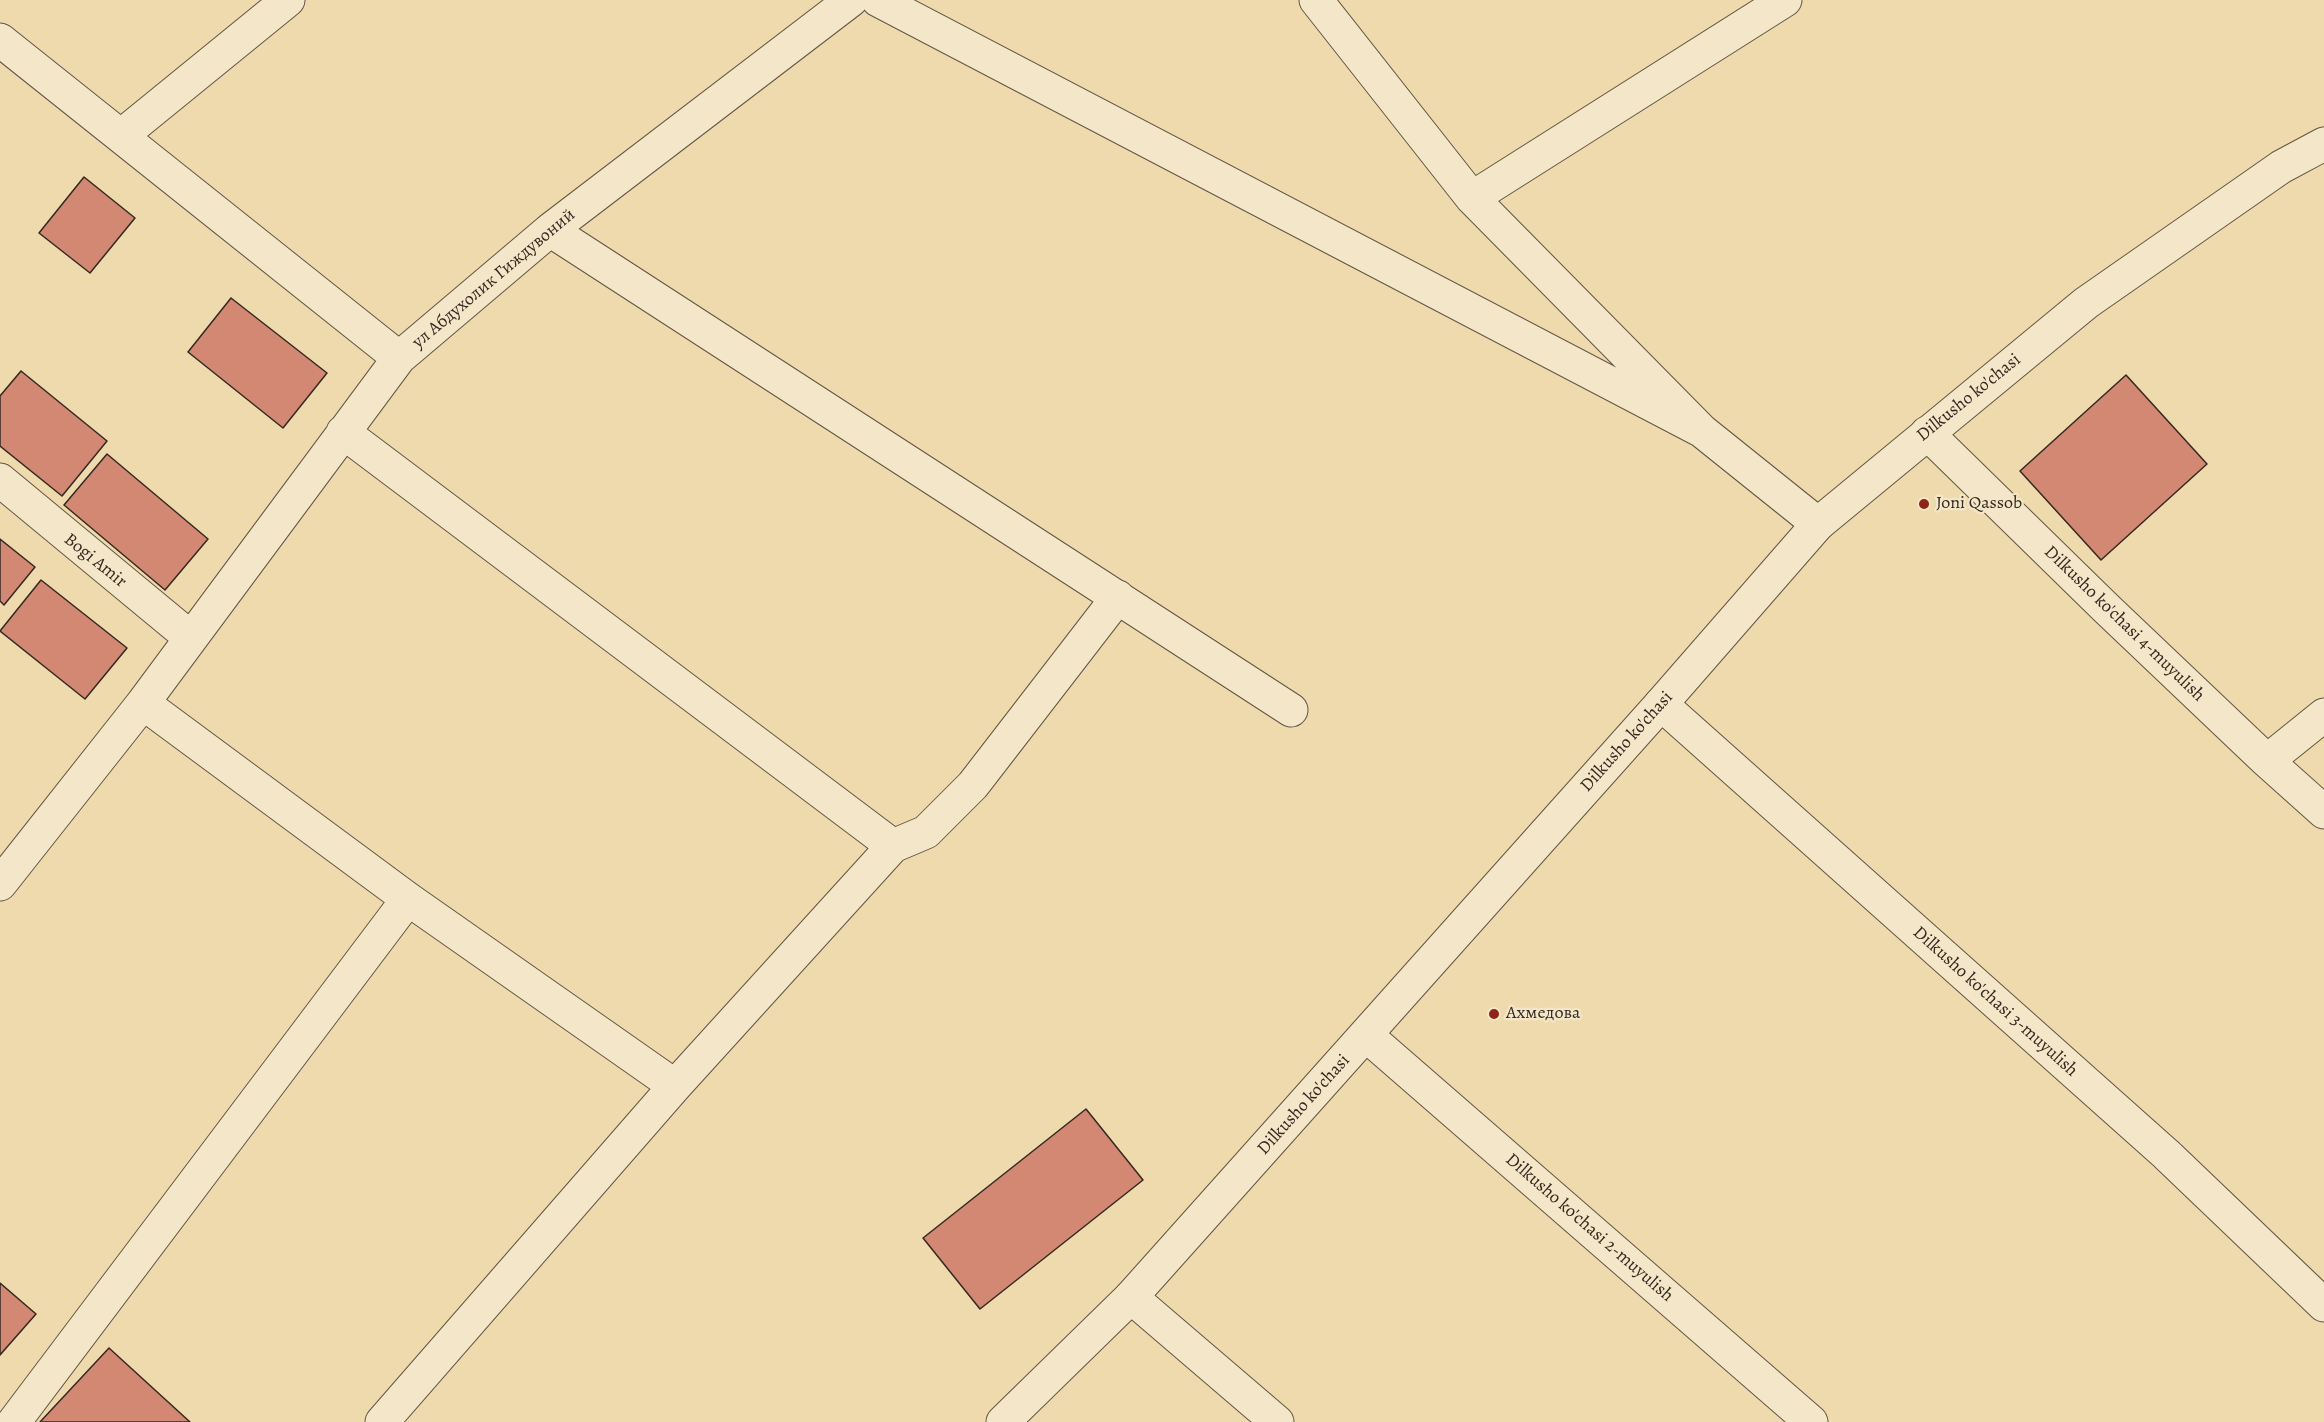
<!DOCTYPE html>
<html>
<head>
<meta charset="utf-8">
<style>
	body { margin:0 }
	canvas { display:block; background:#eedaac }
</style>
</head>
<body>
<canvas width="2324" height="1422"></canvas>
<script>
const c = document.querySelector('canvas').getContext('2d');
c.lineJoin = 'round';
function fill(path, color) {
  c.fillStyle = color;
  c.fill(path, 'evenodd');
}
function shape(rows) {
  const path = new Path2D();
  for (const r of rows) {
    path.moveTo(r[0], r[1]);
    for (let i = 2; i < r.length; i += 2) path.lineTo(r[i], r[i + 1]);
  }
  return path;
}
function strokePath(path, color, width, dash) {
  c.strokeStyle = color;
  c.lineWidth = width;
  c.lineCap = dash ? 'butt' : 'round';
  c.setLineDash(dash || []);
  c.stroke(path);
}
function write(font, color, halo, rows, align = 'center') {
  c.font = font + ' Alegreya,serif';
  c.lineWidth = 4.5;
  c.setLineDash([]);
  c.textBaseline = 'middle';
  c.strokeStyle = halo;
  c.fillStyle = color;
  for (const [text, x, y, turn = 0] of rows) {
    c.save();
    c.translate(x, y);
    c.rotate((+turn || 0) * Math.PI / 180);
    c.textAlign = isNaN(turn) ? turn : align;
    if (halo) c.strokeText(text, 0, 0);
    c.fillText(text, 0, 0);
    c.restore();
  }
}
const building = shape([
	[84,177,135,218,90,273,39,233,84,177],
	[231,298,327,373,283,428,188,352,231,298],
	[21,371,107,441,62,496,0,446,0,396,21,371],
	[2126,375,2207,464,2101,560,2020,471,2126,375],
	[107,454,208,539,165,590,64,505,107,454],
	[0,539,35,567,4,605,0,601,0,539],
	[41,580,127,648,85,699,0,631,41,580],
	[1086,1109,1143,1180,980,1309,923,1238,1086,1109],
	[0,1283,36,1314,0,1355,0,1283],
	[109,1348,190,1422,40,1422,109,1348]
]);
fill(building, '#d28873');
strokePath(building, '#352921', 1.5);
const minor = shape([
	[878,0,1702,431],
	[1316,0,1472,198,1702,431,1818,524],
	[0,40,399,358,550,230,851,0],
	[121,136,288,0],
	[1472,198,1785,0],
	[550,230,1291,710],
	[343,432,893,846],
	[1927,433,2107,609,2267,761,2324,812],
	[0,480,191,638],
	[143,703,408,899,675,1086],
	[1661,704,2166,1154,2324,1305],
	[2267,761,2324,715],
	[0,884,143,703,399,358],
	[1366,1035,1811,1422],
	[1131,1297,1277,1422],
	[14,1422,408,899],
	[382,1422,675,1086,893,846,926,832,973,785,1118,597]
]);
const tertiary = shape([
	[1003,1422,1131,1297,1661,704,1818,524,2086,303,2281,167,2324,144]
]);
strokePath(minor, '#635544', 35);
strokePath(tertiary, '#635544', 35);
strokePath(minor, '#f4e7c9', 33);
strokePath(tertiary, '#f4e7c9', 33);
for (const [x, y, r, color] of [
	[1924,504,6,"#8f2418"],
	[1494,1014,6,"#8f2418"]
]) {
  const dot = new Path2D();
  dot.arc(x, y, r, 0, 2 * Math.PI);
  c.fillStyle = color;
  c.fill(dot);
  strokePath(dot, '#f4e7c9', 2);
}
write('18px', '#352921', '#f4e7c9', [
	["ул Абдухолик Гиждувоний",494,279,-40],
	["Dilkusho ko'chasi",1969,398,-39],
	["Bogi Amir",95,561,39],
	["Dilkusho ko'chasi 4-muyulish",2124,624,44],
	["Dilkusho ko'chasi",1627,742,-48],
	["Dilkusho ko'chasi 3-muyulish",1995,1002,42],
	["Dilkusho ko'chasi",1304,1105,-48],
	["Dilkusho ko'chasi 2-muyulish",1589,1228,41]
]);
write('18px', '#352921', '#f4e7c9', [
	["Joni Qassob",1936,504],
	["Ахмедова",1506,1014]
], 'left');
</script>
</body>
</html>
